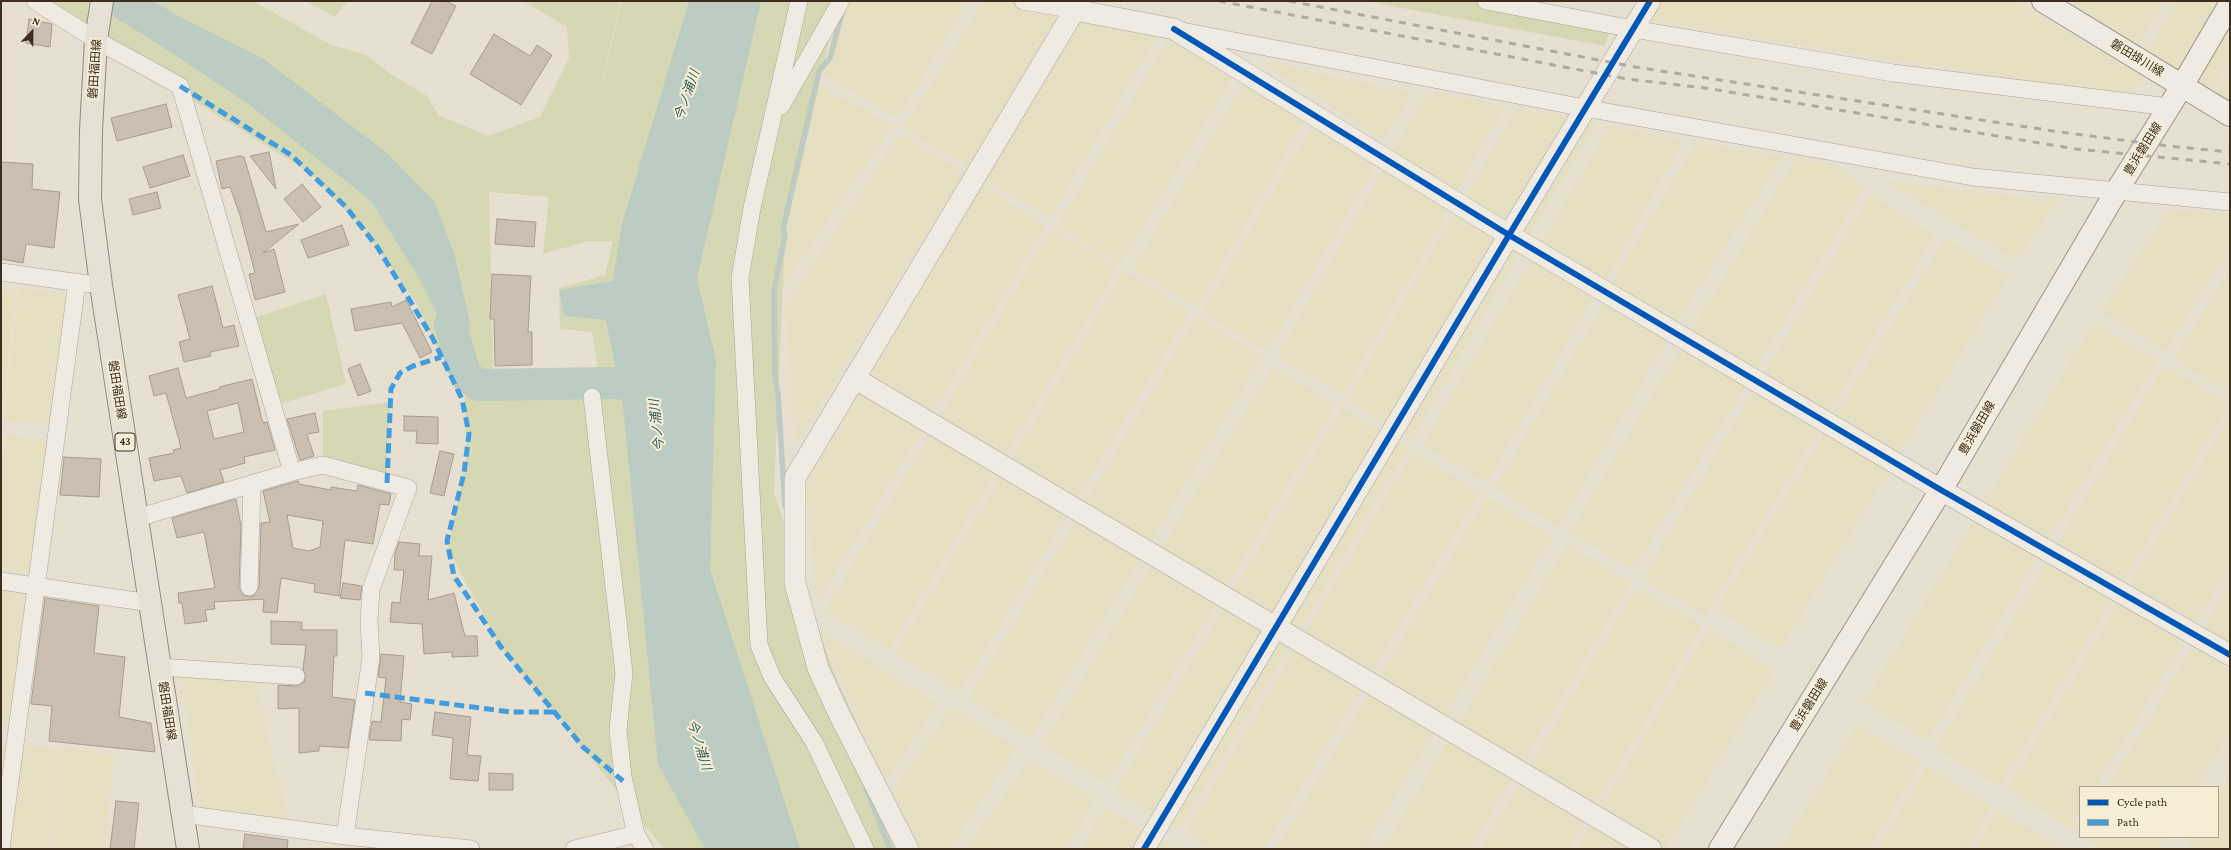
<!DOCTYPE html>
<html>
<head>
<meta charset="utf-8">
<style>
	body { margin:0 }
	#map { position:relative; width:2231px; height:850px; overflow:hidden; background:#e7e0d1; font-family:"Crimson Pro",serif }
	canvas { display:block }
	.frame { position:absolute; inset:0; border:2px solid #3d2e20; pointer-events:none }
	.legend { position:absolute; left:2079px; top:786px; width:140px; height:52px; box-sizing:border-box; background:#f7eed8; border:1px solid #ada18e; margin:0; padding:5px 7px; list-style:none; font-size:12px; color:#3d2e20 }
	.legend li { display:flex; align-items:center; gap:8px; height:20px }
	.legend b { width:20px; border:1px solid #ada18e }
	.north { position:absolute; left:12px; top:12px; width:40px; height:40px; -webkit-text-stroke:3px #f7eed8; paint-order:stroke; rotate:22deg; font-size:11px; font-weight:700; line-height:16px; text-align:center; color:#3d2e20 }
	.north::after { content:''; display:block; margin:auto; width:14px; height:18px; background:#3d2e20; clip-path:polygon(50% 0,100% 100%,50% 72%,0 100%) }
</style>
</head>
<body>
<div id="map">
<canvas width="2231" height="850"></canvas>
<div class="frame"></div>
<ul class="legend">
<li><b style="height:5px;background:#0057b8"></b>Cycle path</li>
<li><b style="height:5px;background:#3f9de0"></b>Path</li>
</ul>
<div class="north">N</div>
</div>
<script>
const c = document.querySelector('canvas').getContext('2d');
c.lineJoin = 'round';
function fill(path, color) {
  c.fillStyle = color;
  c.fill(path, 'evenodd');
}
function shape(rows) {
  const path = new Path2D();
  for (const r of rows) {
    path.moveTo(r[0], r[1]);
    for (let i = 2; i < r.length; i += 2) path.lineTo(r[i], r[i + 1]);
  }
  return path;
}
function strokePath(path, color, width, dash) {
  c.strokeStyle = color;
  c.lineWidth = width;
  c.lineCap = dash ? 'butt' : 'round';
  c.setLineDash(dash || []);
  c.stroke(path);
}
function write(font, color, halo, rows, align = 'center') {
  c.font = font + ' "Crimson Pro","Noto Sans JP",serif';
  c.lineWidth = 4;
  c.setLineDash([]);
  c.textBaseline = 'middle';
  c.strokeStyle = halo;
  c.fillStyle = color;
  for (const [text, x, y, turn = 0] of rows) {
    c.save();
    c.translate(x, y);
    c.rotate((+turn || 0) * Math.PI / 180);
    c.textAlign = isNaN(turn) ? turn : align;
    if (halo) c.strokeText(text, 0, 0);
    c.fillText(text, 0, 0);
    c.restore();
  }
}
fill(shape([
	[848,1,969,1,897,119,819,71,830,58],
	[984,1,1023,1,1062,8,968,167,903,128],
	[1662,1,2015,1,2146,78,2124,96,1650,21],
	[2077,1,2165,1,2137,48,2072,9],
	[2177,1,2230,1,2230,59,2209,94,2145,55],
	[1086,12,1163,27,1050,218,985,179],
	[1174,29,1238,69,1121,265,1057,226],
	[1260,61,1413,94,1384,139],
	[2230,73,2230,99,2215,97],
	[1248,75,1309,113,1197,308,1132,269],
	[816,84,893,126,774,300,810,111],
	[1429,91,1505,106,1454,197,1388,158],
	[1517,108,1598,121,1527,240,1462,201],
	[1315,120,1379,160,1267,352,1202,313],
	[1610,126,1683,141,1601,289,1599,288,1487,483,1422,444],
	[900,134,964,173,796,444,785,306],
	[1696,143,1783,157,1674,328,1609,288],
	[1796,158,1835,165,1865,187,1634,570,1569,532],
	[1386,165,1453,204,1342,395,1277,356],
	[1884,180,2058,202,2016,260],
	[982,186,1046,225,817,604,805,486],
	[1870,195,1935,235,1706,616,1642,578],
	[1457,207,1524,246,1412,440,1347,401],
	[2169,210,2230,214,2230,250,2165,351,2101,312],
	[1052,228,1118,268,889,650,825,611],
	[1945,238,2009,276,1781,648,1716,610],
	[2230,267,2230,393,2174,359],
	[1124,271,1190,312,960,692,895,653],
	[19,288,72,296,56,426,4,420],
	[1,289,16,291,1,419],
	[1610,294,1672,332,1559,527,1494,488],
	[1197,316,1263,357,1032,738,968,699],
	[2094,322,2157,361,1928,740,1864,702],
	[2164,365,2229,405,2000,787,1936,748],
	[1272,366,1336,405,1107,784,1042,745],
	[1342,408,1408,448,1179,830,1115,791],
	[2230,416,2230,567,2096,787,2080,787,2080,813,2071,828,2007,790],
	[6,435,59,443,43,573,1,568,1,477],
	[1413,452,1480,493,1264,849,1212,849,1185,833],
	[1487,497,1553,537,1364,849,1276,849],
	[1567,544,1631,582,1470,849,1382,849],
	[2230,584,2230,732,2196,787,2108,787],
	[1637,586,1702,626,1569,849,1481,849],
	[1,588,35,593,19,723,1,721],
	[1708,629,1775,670,1666,849,1577,849],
	[822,631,938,704,884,784],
	[180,668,254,673,290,829,201,817],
	[951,707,1017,748,950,849,911,849,889,797],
	[1857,724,1921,763,1869,849,1781,849],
	[1,742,60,750,48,849,1,849],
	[62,747,115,755,104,849,50,849],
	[1029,759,1095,799,1067,849,966,849],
	[1927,766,1992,806,1967,849,1878,849],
	[2230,775,2230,849,2185,849,2193,837,2218,837,2218,795],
	[1104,808,1177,849,1082,849],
	[1998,810,2063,849,1975,849],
	[2081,837,2166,837,2159,849,2101,849]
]), '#e6dfc2');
fill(shape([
	[34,1,253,1,331,45,366,55,391,74,427,96,438,115,488,136,540,117,569,58,567,27,523,1,620,1,590,140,621,1,838,1,785,235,774,493,831,665,913,849,664,849,501,647,448,549,466,459,465,389,459,385,446,366,416,302,363,229,310,173],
	[489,192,549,197,543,254,588,241,613,241,605,275,559,288,560,329,592,332,598,370,493,372],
	[306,1,347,1,335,17],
	[1365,1,1486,1,1611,25,1605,46],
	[326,294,346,384,273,406,248,320],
	[390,402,387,483,323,465,323,411]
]), '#d6d7b3');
fill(shape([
	[88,1,155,1,174,14,262,58,386,152,434,201,454,253,470,323,464,368,418,276,371,201,247,103,160,45],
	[689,1,761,1,697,278,716,361,710,569,800,849,705,849,658,764,623,406,606,320,564,316,559,290,613,281,622,224]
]), '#bcccc2');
strokePath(shape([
	[785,506,778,394,775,379,774,290,785,235,783,229,819,71,830,58,842,13],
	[867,791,890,849]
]), '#bcccc2', 5.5);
strokePath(shape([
	[450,325,466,376,479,385,610,383,653,385]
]), '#bcccc2', 32);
const building = shape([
	[432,1,446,1,456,6,432,54,411,43,432,1],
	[29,19,52,24,50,47,26,43,29,19],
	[494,34,530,56,537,45,552,55,521,105,470,74,494,34],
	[166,104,172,127,117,141,111,118,166,104],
	[269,152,276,189,250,156,269,152],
	[183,155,190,176,150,188,143,167,183,155],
	[240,156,244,157,266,232,299,224,263,253,274,249,285,292,255,300,249,274,255,273,240,215,230,187,222,189,216,161,240,156],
	[1,162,33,164,32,189,60,192,54,248,26,244,23,263,1,259,1,162],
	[302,184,321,207,303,222,284,199,302,184],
	[157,192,161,208,133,215,129,199,157,192],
	[497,219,536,222,534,247,495,244,497,219],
	[342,225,349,245,308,258,301,240,342,225],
	[492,274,531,276,528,332,532,332,532,365,495,366,494,319,490,319,492,274],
	[212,286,223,328,234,325,239,346,210,352,211,356,184,362,179,342,190,339,178,295,212,286],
	[406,300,432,352,420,358,402,323,355,331,351,309,391,302,392,307,406,300],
	[360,364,371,391,358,396,348,369,360,364],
	[178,368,186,398,220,389,219,387,252,379,263,423,267,422,275,450,244,457,245,463,220,470,224,482,187,493,181,476,154,481,149,458,174,453,173,450,181,448,166,393,154,396,149,376,178,368],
	[238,403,244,432,214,439,207,411,238,403],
	[315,413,319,432,307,434,314,456,300,460,287,419,315,413],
	[404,416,438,417,438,444,416,443,417,431,404,431,404,416],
	[440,451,454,454,444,496,430,493,440,451],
	[64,457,101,459,99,497,60,495,64,457],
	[298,481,299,484,331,490,331,487,357,491,358,485,391,494,389,505,380,504,373,544,345,540,339,596,314,592,315,584,281,578,277,613,263,612,264,599,214,602,215,609,205,610,207,621,185,624,182,603,179,603,178,593,215,588,204,532,177,538,172,518,236,499,241,526,239,587,244,596,253,596,259,587,261,523,270,522,263,491,298,481],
	[287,515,323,521,320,547,309,551,293,548,287,515],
	[399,542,420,544,419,556,432,556,428,600,454,593,465,636,477,636,478,656,452,657,452,652,424,654,422,624,390,622,392,602,400,603,404,570,394,570,395,553,399,542],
	[343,583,362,586,360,600,340,598,343,583],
	[45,598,99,606,94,653,125,657,119,717,151,723,155,752,49,741,52,706,31,704,45,598],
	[271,621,302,622,302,630,337,630,337,656,334,656,332,697,355,700,348,748,319,746,319,751,299,753,299,708,278,709,278,685,296,686,304,682,306,676,303,669,306,645,271,644,271,621],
	[381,654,404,656,400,702,412,704,410,720,402,719,401,741,369,740,372,721,381,722,386,678,378,677,381,654],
	[435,712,471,717,467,755,481,756,478,781,450,779,453,738,432,735,435,712],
	[489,773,513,774,513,790,489,790,489,773],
	[116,801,139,803,134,849,110,849,116,801],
	[245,834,288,840,287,849,243,849,245,834]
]);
fill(building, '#cbbfb2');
strokePath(building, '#a89c90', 1);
const minor = shape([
	[35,1,96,40,180,86,292,472],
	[799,1,752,208,740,278,759,645,772,677,814,742,865,849],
	[1023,1,1075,10],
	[1486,1,1633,29,1893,73,2169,107],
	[1182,31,1585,108,1973,177,2230,202],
	[781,106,841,1],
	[1,272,88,284],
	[592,397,624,673,618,730,623,777,636,834,645,849],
	[137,518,292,472,323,465,408,488,371,589,369,621,371,657,345,836],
	[1,581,150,603],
	[249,587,252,484],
	[160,667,296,676],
	[183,814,345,836,471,849],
	[1,849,77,282],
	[574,849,636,834]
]);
const tertiary = shape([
	[1075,10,1174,29,1509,235,1941,490,2230,655],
	[854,378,1651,849],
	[908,849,839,714,818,668,795,583,795,478,1080,1],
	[1144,849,1509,235,1650,1]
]);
const secondary = shape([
	[2043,1,2230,115],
	[1720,849,1941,490,2116,192,2182,86,2230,4]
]);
const primary = shape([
	[102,1,96,40,91,130,90,199,101,285,188,849]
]);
strokePath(minor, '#ada599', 18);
strokePath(tertiary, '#ada599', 22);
strokePath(secondary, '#9c958a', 24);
strokePath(primary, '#928b80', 24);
strokePath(minor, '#efebe3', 17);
strokePath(tertiary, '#efebe3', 21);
strokePath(secondary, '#efebe3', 22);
strokePath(primary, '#e6e1d4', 22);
strokePath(shape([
	[1219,1,1627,79,1705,88,2076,149,2230,164],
	[1289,1,1635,67,2060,132,2168,146,2230,152]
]), '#afaaa2', 3, [7, 7]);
strokePath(shape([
	[180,86,291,155,346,207,378,248,432,337,462,399,469,434,464,473,447,541,454,576,501,647,583,747,623,781],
	[387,483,391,389,400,373,413,366,441,357],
	[365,693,511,712,554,712]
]), '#3f9de0', 5, [10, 5]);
strokePath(shape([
	[1174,29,1509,235,1941,490,2230,655],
	[1144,849,1509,235,1650,1]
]), '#0057b8', 6);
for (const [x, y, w] of [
	[125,442,20]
]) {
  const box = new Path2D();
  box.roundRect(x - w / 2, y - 9, w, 18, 3);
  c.fillStyle = '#f7eed8';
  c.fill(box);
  strokePath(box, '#3d2e20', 1);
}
write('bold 11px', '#3d2e20', null, [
	["43",125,442]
]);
write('12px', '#3d2e20', '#f7eed8', [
	["磐田掛川線",2137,58,31],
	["磐田福田線",95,69,-86],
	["豊浜磐田線",2143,149,-58],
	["磐田福田線",117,390,81],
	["豊浜磐田線",1977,428,-60],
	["豊浜磐田線",1809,705,-58],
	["磐田福田線",167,711,81]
]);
write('italic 13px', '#2f5d5a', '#f7eed8', [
	["今ノ浦川",687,95,-71],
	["今ノ浦川",657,425,-96],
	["今ノ浦川",699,745,73]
]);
</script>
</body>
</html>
